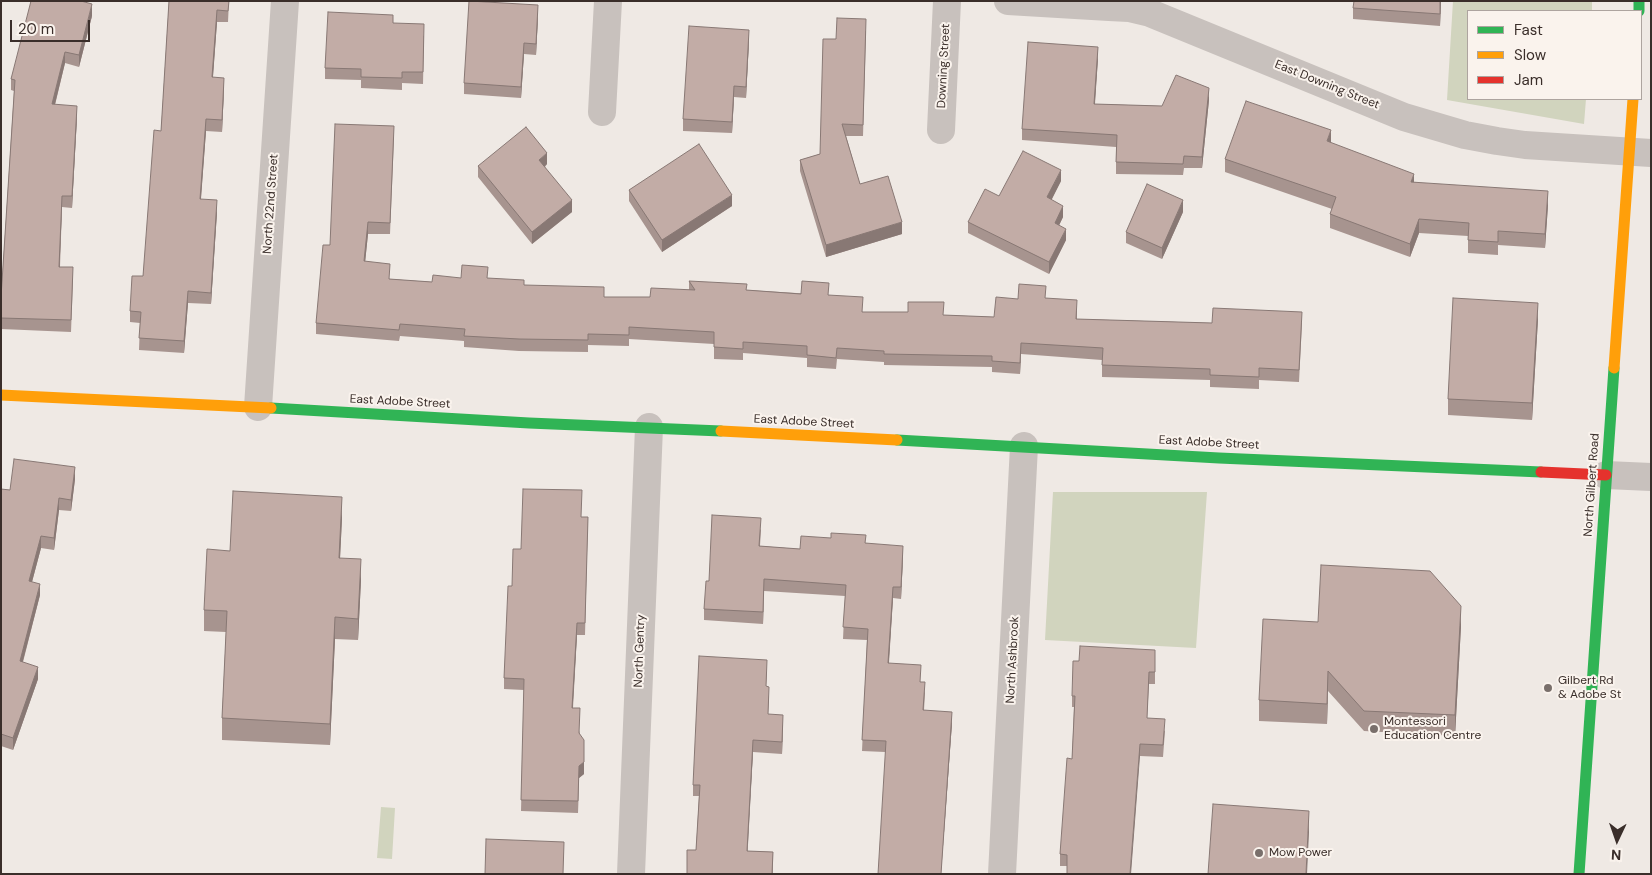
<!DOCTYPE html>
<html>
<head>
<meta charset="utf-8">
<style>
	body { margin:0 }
	#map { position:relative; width:1652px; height:875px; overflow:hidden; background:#efe9e4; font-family:"DM Sans",sans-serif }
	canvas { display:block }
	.frame { position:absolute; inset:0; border:2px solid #3a2e2a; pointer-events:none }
	.legend { position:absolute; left:1467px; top:10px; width:175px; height:90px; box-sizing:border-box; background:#faf3ed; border:1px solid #ada49f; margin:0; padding:6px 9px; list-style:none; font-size:15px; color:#3a2e2a }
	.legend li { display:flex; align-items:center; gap:10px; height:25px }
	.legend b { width:25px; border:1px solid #ada49f }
	.north { position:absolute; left:1592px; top:815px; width:50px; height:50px; -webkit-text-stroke:4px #faf3ed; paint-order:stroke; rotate:183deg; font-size:14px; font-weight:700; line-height:20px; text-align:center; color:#3a2e2a }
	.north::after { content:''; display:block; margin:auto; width:18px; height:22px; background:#3a2e2a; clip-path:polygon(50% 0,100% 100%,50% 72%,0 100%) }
	.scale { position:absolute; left:10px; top:20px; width:80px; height:22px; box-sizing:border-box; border:2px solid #3a2e2a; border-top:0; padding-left:6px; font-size:15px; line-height:18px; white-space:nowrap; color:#3a2e2a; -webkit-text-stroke:4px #faf3ed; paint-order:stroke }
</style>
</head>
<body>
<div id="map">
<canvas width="1652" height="875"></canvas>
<div class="frame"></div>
<ul class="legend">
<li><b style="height:6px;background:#30b455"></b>Fast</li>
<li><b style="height:6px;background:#ff9f0a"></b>Slow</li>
<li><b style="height:6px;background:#e5322d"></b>Jam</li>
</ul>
<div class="north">N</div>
<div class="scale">20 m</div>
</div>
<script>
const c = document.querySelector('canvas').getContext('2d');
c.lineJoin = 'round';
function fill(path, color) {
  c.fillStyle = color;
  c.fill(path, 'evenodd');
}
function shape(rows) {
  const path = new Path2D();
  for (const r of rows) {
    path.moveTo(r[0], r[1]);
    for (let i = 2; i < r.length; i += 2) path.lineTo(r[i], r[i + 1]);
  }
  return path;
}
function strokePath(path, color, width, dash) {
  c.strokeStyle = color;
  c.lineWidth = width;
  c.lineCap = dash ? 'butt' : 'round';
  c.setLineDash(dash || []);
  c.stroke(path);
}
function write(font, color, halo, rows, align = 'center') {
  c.font = font + ' "DM Sans",sans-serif';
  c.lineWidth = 4;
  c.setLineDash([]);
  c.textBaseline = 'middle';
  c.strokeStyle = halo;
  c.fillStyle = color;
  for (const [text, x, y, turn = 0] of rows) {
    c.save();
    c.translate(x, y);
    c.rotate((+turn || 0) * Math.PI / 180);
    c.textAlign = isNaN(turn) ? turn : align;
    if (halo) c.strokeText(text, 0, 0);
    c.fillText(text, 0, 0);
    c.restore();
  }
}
fill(shape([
	[1453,1,1592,1,1592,11,1468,11,1468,99,1586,99,1584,124,1447,100],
	[1053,492,1207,492,1196,648,1045,640],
	[381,807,395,808,392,859,377,858]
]), '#d1d4be');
strokePath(shape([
	[1008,1,1109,7,1129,8,1150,13,1404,117,1465,135,1497,141,1525,145,1651,153],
	[602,112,608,1],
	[941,130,947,1],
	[258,407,285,1],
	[1606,475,1651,477],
	[631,874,649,427],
	[1002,874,1024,446]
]), '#c8c1bd', 28);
strokePath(shape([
	[1639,1,1639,11],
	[271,408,529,423,721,431],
	[897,440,1219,458,1541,472],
	[1579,874,1614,368]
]), '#30b455', 11);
strokePath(shape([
	[1614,368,1633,99],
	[1,395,271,408],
	[721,431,897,440]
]), '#ff9f0a', 11);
strokePath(shape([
	[1541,472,1606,475]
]), '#e5322d', 11);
fill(shape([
	[169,1,229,1,228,22,217,22,213,77,224,89,222,132,206,131,201,199,217,212,211,304,188,303,184,353,139,350,140,323,130,322,130,311,143,276,161,131],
	[1441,1,1440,26,1353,19,1353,8],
	[92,16,79,67,65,63,55,105,77,117,72,208,62,207,60,267,73,279,71,332,1,329,1,297,14,91,11,90,11,79],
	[538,17,536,55,524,54,521,98,464,94,464,83],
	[393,23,424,36,423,84,402,83,402,90,361,88,361,80,325,79,325,68],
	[866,31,863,136,846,136,860,184,902,234,826,257,800,171,800,160,820,154,836,39],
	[749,41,746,98,734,97,732,133,683,131,683,119],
	[1098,58,1095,104,1162,106,1209,100,1202,168,1184,168,1183,175,1116,174,1116,147,1022,140,1022,129],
	[394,137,390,234,368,234,365,262,390,279,432,282,461,278,488,278,524,285,604,297,650,297,689,290,689,281,747,290,829,295,863,312,994,317,1018,299,1046,298,1077,311,1077,319,1212,323,1302,323,1299,382,1259,380,1259,389,1210,387,1210,380,1102,377,1102,360,1021,354,1020,374,992,372,992,367,884,365,884,362,837,359,836,369,807,367,807,358,743,353,743,360,714,359,714,344,629,339,629,346,588,345,588,352,519,351,464,347,464,341,400,336,399,341,316,334,316,323,330,245],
	[1331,143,1414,182,1548,205,1545,248,1498,245,1498,255,1468,253,1468,236,1419,233,1410,257,1330,228,1330,214,1332,209,1225,172,1225,159],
	[547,164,545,167,572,212,532,244,478,177,478,166],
	[1061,181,1051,200,1063,217,1059,225,1066,240,1049,274,968,233,968,222],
	[629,190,732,206,662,252,629,201],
	[1183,212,1162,259,1126,243,1126,232],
	[1538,319,1532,420,1448,415,1448,399],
	[75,479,71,511,59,510,54,550,41,548,32,582,40,595,23,662,38,679,13,750,1,746,1,489,10,490],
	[581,517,588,517,585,635,577,635,573,708,580,734,584,774,579,778,578,813,521,811,524,690,504,689,504,678,512,586,521,549],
	[342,518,340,558,361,580,358,640,335,639,330,745,222,740,222,718,226,632,204,631,204,610,230,551],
	[761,529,760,546,800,549,866,543,903,557,901,599,893,598,889,663,921,682,925,693,924,710,952,723,941,874,885,752,862,751,867,640,843,639,845,596,764,591,763,624,704,620,704,609,709,581],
	[1318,622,1461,626,1455,736,1364,731,1328,691,1327,724,1259,721,1259,700],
	[1155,661,1155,684,1149,684,1147,718,1165,731,1163,757,1140,756,1067,866,1060,866,1060,854,1072,759,1074,707,1072,707,1072,696],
	[767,672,766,686,769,698,768,714,783,726,782,754,753,752,747,851,773,852,773,874,687,874,696,850,699,796,693,796,693,785]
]), '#a7948f');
fill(shape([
	[1440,1,1441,1,1440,26],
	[92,4,92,16,79,67,79,55],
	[538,5,538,17,536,55,536,44],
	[217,10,217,22,212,89,212,77],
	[749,30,749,41,746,98,746,87],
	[524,43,524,54,521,98,521,87],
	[1098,47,1098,58,1094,115,1094,104],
	[65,52,65,63,52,116,52,104],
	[224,78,224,89,222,132,222,120],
	[734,86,734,97,732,133,732,122],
	[1209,88,1209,100,1202,168,1202,157],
	[77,106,77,117,72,208,72,196],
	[206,119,206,131,200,210,200,199],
	[1331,130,1331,144,1327,141],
	[547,153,547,164,539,171,539,160],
	[1061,170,1061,181,1047,209,1047,197],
	[1414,174,1414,187,1411,182],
	[1548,191,1548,205,1545,248,1545,234],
	[732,195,732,206,662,252,662,240],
	[62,196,62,207,59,278,59,267],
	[217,200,217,212,211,304,211,293],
	[572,200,572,212,532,244,532,232],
	[1183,200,1183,212,1162,259,1162,248],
	[1063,206,1063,217,1055,234,1055,223],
	[1419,219,1419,233,1410,257,1410,244],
	[368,222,368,234,364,273,364,261],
	[902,222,902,234,826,257,826,245],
	[1066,229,1066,240,1049,274,1049,262],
	[188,291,188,303,184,353,184,341],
	[1538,303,1538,319,1532,420,1532,403],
	[1021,343,1021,354,1020,374,1020,363],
	[75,467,75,479,71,511,71,500],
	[342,497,342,518,339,579,339,558],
	[59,498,59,510,54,550,54,538],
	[41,536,41,548,29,593,29,581],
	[903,546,903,557,901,599,901,587],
	[361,559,361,580,358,640,358,619],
	[764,579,764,591,763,624,763,612],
	[40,584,40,595,20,672,20,661],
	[893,587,893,598,888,674,888,663],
	[1461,606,1461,626,1455,736,1455,715],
	[335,617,335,639,330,745,330,724],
	[577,623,577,635,572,719,572,708],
	[38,667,38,679,13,750,13,738],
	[1328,671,1328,691,1327,724,1327,704],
	[952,712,952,723,941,874],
	[783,715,783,726,782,754,782,742],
	[753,740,753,752,747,863,747,851],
	[1140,744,1140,756,1131,874,1130,874],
	[584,762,584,774,579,778,578,813,579,766],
	[1309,811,1309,832,1307,874,1306,874]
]), '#887874');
const building = shape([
	[31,1,81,1,92,4,79,55,65,52,52,104,77,106,72,196,62,196,59,267,73,267,71,320,1,318,1,297,15,80,11,79,31,1],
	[169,1,229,1,228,11,217,10,212,77,224,78,222,120,206,119,200,199,217,200,211,293,188,291,184,341,139,338,141,312,130,311,132,276,143,276,154,130,161,131,169,1],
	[469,1,538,5,536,44,524,43,521,87,464,83,469,1],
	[1354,1,1440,1,1440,14,1353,8,1354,1],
	[328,12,393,15,393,23,424,24,423,72,402,72,402,78,361,77,361,69,325,68,328,12],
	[837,18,866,19,863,125,842,124,860,184,888,176,902,222,826,245,800,160,820,154,823,39,836,39,837,18],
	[689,26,749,30,746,87,734,86,732,122,683,119,689,26],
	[1028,42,1098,47,1094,104,1162,106,1176,75,1209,88,1202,157,1184,156,1183,164,1116,162,1117,135,1022,129,1028,42],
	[1246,101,1331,130,1327,141,1414,174,1411,182,1548,191,1545,234,1498,231,1498,242,1468,240,1469,223,1419,219,1410,244,1330,214,1336,197,1225,159,1246,101],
	[335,124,394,126,390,223,368,222,364,261,390,264,389,279,432,282,433,275,461,278,462,265,488,267,487,278,524,280,524,285,604,287,604,297,650,297,651,288,695,290,689,281,747,284,746,290,801,294,802,281,829,283,828,295,863,297,862,312,908,312,908,302,944,302,943,315,994,317,996,297,1018,299,1019,284,1046,286,1045,298,1077,300,1076,319,1212,323,1213,308,1302,312,1299,370,1259,368,1259,377,1210,375,1210,369,1102,365,1103,348,1021,343,1020,363,992,361,992,356,884,354,884,351,837,348,836,358,807,355,807,346,743,342,743,349,714,347,714,332,629,327,629,335,588,334,588,340,519,339,464,336,465,329,400,324,399,330,316,323,323,245,330,245,335,124],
	[526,127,547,153,539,160,572,200,532,232,478,166,526,127],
	[699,144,732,195,662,240,629,190,699,144],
	[1023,151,1061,170,1047,197,1063,206,1055,223,1066,229,1049,262,968,222,985,189,999,196,1023,151],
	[1147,184,1183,200,1162,248,1126,232,1147,184],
	[1453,298,1538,303,1532,403,1448,399,1453,298],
	[14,459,75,467,71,500,59,498,54,538,41,536,29,581,40,584,20,661,38,667,13,738,1,734,1,489,10,490,14,459],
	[523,489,582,490,581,517,588,517,585,623,577,623,572,708,580,708,579,733,584,740,584,762,579,766,578,801,521,800,524,679,504,678,508,586,512,586,513,549,521,549,523,489],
	[233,491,342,497,339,558,361,559,358,619,335,617,330,724,222,718,227,611,204,610,207,549,230,551,233,491],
	[712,515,761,518,759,546,800,549,801,536,831,538,831,533,866,535,865,543,903,546,901,587,893,587,888,663,921,665,920,682,925,682,923,710,952,712,941,874,878,874,886,741,862,740,868,629,843,627,846,585,764,579,763,612,704,609,706,581,709,581,712,515],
	[1321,565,1430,571,1461,606,1455,715,1364,711,1328,671,1327,704,1259,700,1263,619,1318,622,1321,565],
	[1080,646,1155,650,1155,672,1149,672,1147,718,1165,719,1163,745,1140,744,1130,874,1067,874,1067,855,1060,854,1067,758,1072,759,1075,696,1072,696,1073,661,1079,661,1080,646],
	[699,656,767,660,766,686,769,687,768,714,783,715,782,742,753,740,747,851,773,852,772,874,687,874,687,850,696,850,700,785,693,785,699,656],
	[1213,804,1309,811,1306,874,1208,874,1213,804],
	[486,839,564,842,563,874,485,874,486,839]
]);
fill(building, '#c2aca6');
strokePath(building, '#887874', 1);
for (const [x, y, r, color] of [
	[1548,688,5,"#796f6b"],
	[1374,729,5,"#796f6b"],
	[1259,853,5,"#796f6b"]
]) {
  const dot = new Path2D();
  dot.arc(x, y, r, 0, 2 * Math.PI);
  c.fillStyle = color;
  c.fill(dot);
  strokePath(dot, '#faf3ed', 2);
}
write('12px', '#3a2e2a', '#faf3ed', [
	["Downing Street",944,66,-87],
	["East Downing Street",1327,85,22],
	["North 22nd Street",271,204,-86],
	["East Adobe Street",400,402,3],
	["East Adobe Street",804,422,3],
	["East Adobe Street",1209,443,3],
	["North Gilbert Road",1592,485,-86],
	["North Gentry",640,651,-88],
	["North Ashbrook",1013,660,-87]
]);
write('12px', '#3a2e2a', '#faf3ed', [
	["Gilbert Rd",1558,681],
	["& Adobe St",1558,695],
	["Montessori",1384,722],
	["Education Centre",1384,736],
	["Mow Power",1269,853]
], 'left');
</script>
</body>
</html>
